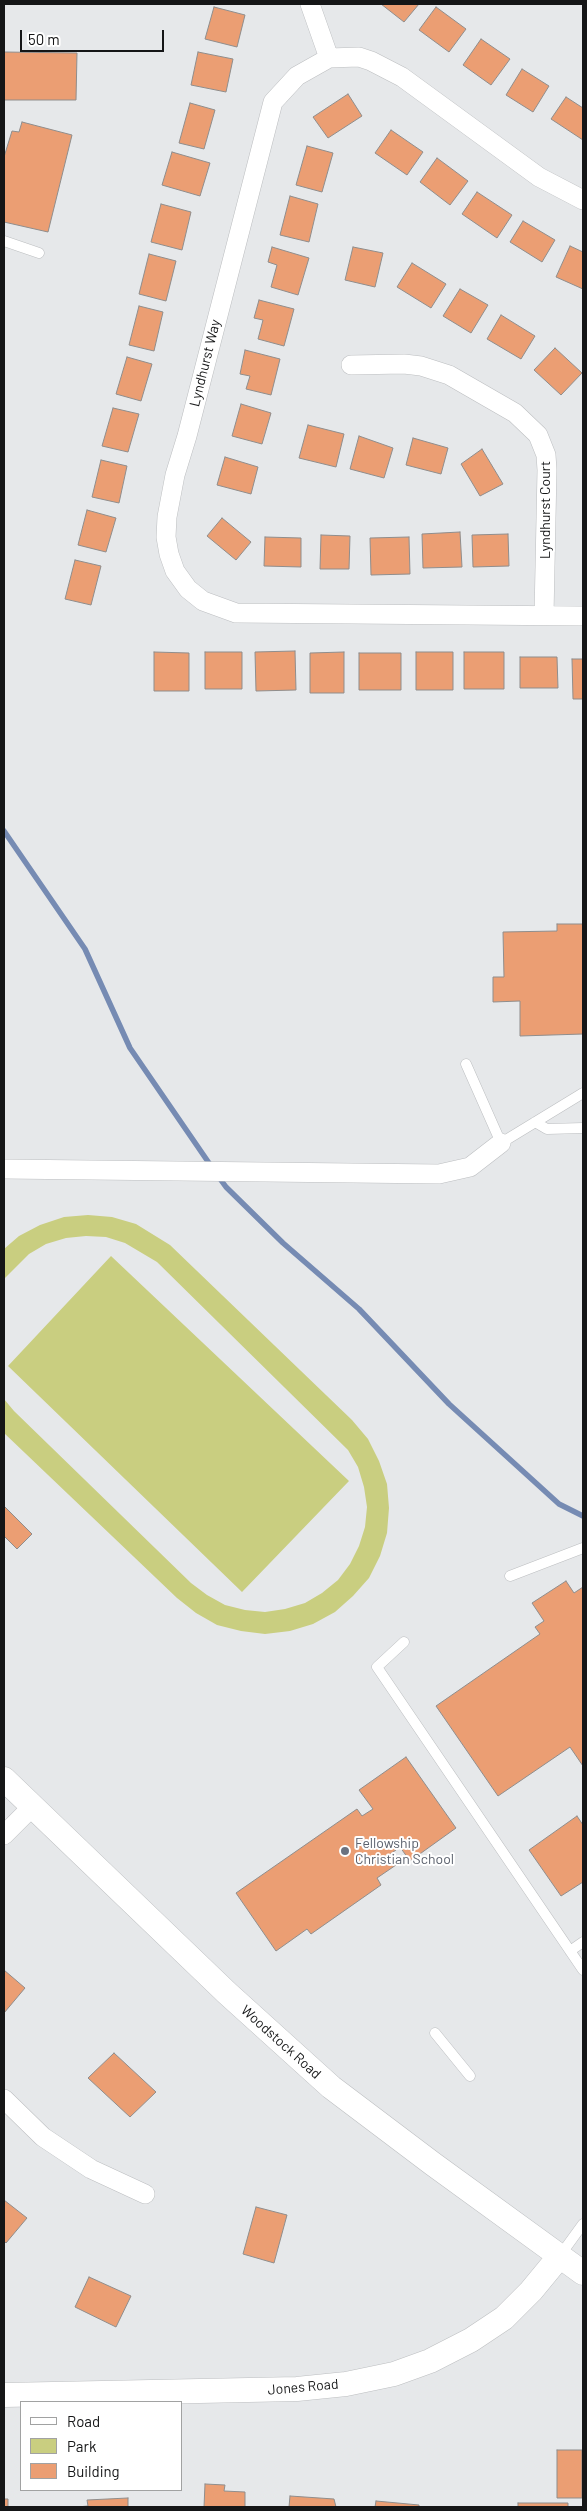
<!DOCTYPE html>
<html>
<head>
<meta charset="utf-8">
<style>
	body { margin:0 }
	#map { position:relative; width:587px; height:2511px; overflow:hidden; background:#e6e8ea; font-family:Barlow,sans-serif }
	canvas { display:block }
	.frame { position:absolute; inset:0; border:5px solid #151617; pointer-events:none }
	.legend { position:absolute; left:20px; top:2401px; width:162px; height:90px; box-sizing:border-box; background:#fff; border:1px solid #a1a2a2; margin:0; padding:6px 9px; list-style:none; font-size:15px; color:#151617 }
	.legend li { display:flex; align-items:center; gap:10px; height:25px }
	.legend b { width:25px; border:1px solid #a1a2a2 }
	.scale { position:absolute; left:20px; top:30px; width:144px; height:22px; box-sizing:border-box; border:2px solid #151617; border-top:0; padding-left:6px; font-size:15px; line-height:18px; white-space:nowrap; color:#151617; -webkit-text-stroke:4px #fff; paint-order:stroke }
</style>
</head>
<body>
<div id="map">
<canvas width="587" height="2511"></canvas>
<div class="frame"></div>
<ul class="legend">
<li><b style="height:6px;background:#fff"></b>Road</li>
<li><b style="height:14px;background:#c9ce80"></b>Park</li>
<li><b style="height:14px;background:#eb9e73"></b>Building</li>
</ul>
<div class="scale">50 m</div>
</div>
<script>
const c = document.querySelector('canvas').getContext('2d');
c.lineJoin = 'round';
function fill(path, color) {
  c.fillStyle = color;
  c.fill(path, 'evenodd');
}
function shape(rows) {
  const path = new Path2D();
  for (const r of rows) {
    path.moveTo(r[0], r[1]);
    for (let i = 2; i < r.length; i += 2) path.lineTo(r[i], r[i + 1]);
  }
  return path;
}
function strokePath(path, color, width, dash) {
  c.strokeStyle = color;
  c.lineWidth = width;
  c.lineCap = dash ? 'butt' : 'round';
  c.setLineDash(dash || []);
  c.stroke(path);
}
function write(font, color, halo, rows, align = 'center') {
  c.font = font + ' Barlow,sans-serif';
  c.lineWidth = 4;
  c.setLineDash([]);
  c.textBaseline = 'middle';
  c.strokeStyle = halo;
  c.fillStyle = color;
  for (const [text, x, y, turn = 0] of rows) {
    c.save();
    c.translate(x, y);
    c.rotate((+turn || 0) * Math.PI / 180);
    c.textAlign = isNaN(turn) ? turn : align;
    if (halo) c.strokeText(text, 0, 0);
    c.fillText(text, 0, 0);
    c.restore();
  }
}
fill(shape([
	[88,1215,112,1217,136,1224,170,1245,352,1420,368,1439,379,1461,387,1484,389,1508,387,1533,380,1556,369,1578,353,1596,335,1612,313,1624,290,1631,265,1634,241,1631,217,1625,196,1613,177,1598,4,1433,4,1399,14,1411,191,1583,207,1595,225,1605,245,1610,265,1612,285,1609,305,1603,322,1593,338,1580,350,1564,359,1546,365,1527,367,1507,364,1487,358,1467,348,1450,157,1262,125,1243,106,1237,86,1236,66,1238,46,1244,29,1254,4,1279,4,1249,19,1236,40,1225,64,1217],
	[111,1256,349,1481,242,1592,8,1366]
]), '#c9ce80');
strokePath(shape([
	[4,831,85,949,130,1048,211,1166],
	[218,1176,226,1187,283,1243,359,1309,449,1404,559,1504,583,1516]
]), '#768bb3', 5.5);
const building = shape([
	[381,4,419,4,404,22,381,4],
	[214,7,245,15,237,47,205,39,214,7],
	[436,7,466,29,449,52,419,30,436,7],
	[481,39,510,59,491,85,463,65,481,39],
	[4,52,77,53,76,100,4,100,4,52],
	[198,52,233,59,226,92,191,85,198,52],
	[522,69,549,86,533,112,506,95,522,69],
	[348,94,362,116,328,138,313,117,348,94],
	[566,97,583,108,583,140,551,119,566,97],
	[190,103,215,110,204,149,179,143,190,103],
	[22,122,72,135,48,232,4,222,4,157,12,131,19,132,22,122],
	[391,130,423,152,407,175,375,153,391,130],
	[307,146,333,153,322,192,296,185,307,146],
	[172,152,210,163,200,196,162,185,172,152],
	[437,158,468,181,450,205,420,182,437,158],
	[477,192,512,215,497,238,462,214,477,192],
	[290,196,318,204,309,242,280,235,290,196],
	[161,204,191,212,182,250,151,242,161,204],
	[523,221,555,240,542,262,510,242,523,221],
	[570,246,583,252,583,289,556,277,570,246],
	[272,247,309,258,298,295,271,287,277,265,268,262,272,247],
	[353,247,383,253,375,287,345,280,353,247],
	[149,254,176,261,166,301,139,294,149,254],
	[412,263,446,284,431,308,397,287,412,263],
	[460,289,488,305,471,333,443,316,460,289],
	[259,300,294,309,284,346,258,339,263,320,254,318,259,300],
	[139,306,163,312,154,351,129,345,139,306],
	[501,315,535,336,521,359,487,339,501,315],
	[555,348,582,373,561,395,534,370,555,348],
	[245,350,280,359,271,395,246,389,250,376,240,374,245,350],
	[127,357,152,364,141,401,116,394,127,357],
	[241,404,271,413,262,444,232,436,241,404],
	[113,408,139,414,128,452,102,446,113,408],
	[308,425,344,434,336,467,299,458,308,425],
	[359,436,393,448,384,478,350,469,359,436],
	[413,438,448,448,441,474,406,465,413,438],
	[482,449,503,484,480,496,461,464,482,449],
	[225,457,258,467,251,494,217,485,225,457],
	[101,460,127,466,119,503,92,497,101,460],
	[87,510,116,518,106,552,78,545,87,510],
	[222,518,251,542,236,560,207,536,222,518],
	[460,532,462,567,423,568,422,534,460,532],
	[508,534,509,566,473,567,472,535,508,534],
	[321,535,350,536,349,569,320,569,321,535],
	[265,537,301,538,301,567,264,566,265,537],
	[409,537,410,574,371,575,370,538,409,537],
	[75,560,101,566,91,605,65,599,75,560],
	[295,651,296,690,256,691,255,652,295,651],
	[154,652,189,653,189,691,154,691,154,652],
	[205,652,242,652,242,689,205,689,205,652],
	[344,652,344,693,310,693,310,653,344,652],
	[416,652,453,652,453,690,416,690,416,652],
	[464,652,504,652,504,689,464,689,464,652],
	[359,653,401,653,401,690,359,690,359,653],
	[520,657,557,657,558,688,520,688,520,657],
	[572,659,583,659,583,699,573,699,572,659],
	[557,924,583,924,583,1034,520,1036,520,1001,493,1002,493,977,504,977,503,932,557,931,557,924],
	[4,1506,32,1534,17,1549,4,1536,4,1506],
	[566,1581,574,1593,583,1587,583,1766,570,1747,498,1796,436,1706,540,1634,535,1627,544,1621,532,1603,566,1581],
	[406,1757,456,1828,410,1861,400,1847,389,1855,396,1865,377,1878,381,1885,311,1934,307,1929,276,1951,236,1893,357,1809,362,1816,373,1809,359,1790,406,1757],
	[577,1816,583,1825,583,1882,561,1896,529,1850,577,1816],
	[4,1970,25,1988,4,2013,4,1970],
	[114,2053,156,2092,130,2117,88,2078,114,2053],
	[4,2200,27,2218,6,2243,4,2241,4,2200],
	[256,2207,287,2215,274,2263,243,2254,256,2207],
	[89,2277,131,2296,116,2327,75,2307,89,2277],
	[557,2450,582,2450,582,2498,557,2498,557,2450],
	[205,2484,225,2485,224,2491,245,2492,245,2507,204,2507,205,2484],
	[290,2496,334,2499,336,2507,289,2507,290,2496],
	[128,2498,128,2507,77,2507,88,2506,87,2500,128,2498],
	[4,2499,8,2499,8,2507,4,2507,4,2499],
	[376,2501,419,2505,419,2507,375,2507,376,2501],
	[518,2503,568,2503,568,2507,518,2507,518,2503]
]);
fill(building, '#eb9e73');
strokePath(building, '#8f8d8c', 1);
const service = shape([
	[4,241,39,253],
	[466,1064,501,1143,583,1093],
	[535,1122,547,1129,583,1128],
	[510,1576,583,1548],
	[404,1642,377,1667,583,1970],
	[570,1951,583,1942],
	[435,2033,470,2076],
	[559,2257,583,2224]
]);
const minor = shape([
	[310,4,329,58],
	[583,200,539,177,402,77,371,61,359,57,329,58,297,76,273,102,187,436,175,475,167,517,166,537,169,554,175,571,188,589,203,601,236,613,583,616],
	[351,365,404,364,421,366,449,375,515,413,538,435,546,455,547,470,544,615],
	[4,1169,439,1174,470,1167,501,1143],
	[4,1835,32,1807],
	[4,2099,43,2137,91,2169,145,2194]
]);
const tertiary = shape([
	[4,1779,227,1993,331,2087,433,2164,583,2273],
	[4,2395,297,2389,346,2384,394,2374,430,2361,471,2340,504,2318,531,2291,559,2257]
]);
strokePath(service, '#bcbec0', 11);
strokePath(minor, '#bcbec0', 20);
strokePath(tertiary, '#bcbec0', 25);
strokePath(service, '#fff', 10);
strokePath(minor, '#fff', 19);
strokePath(tertiary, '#fff', 24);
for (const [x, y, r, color] of [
	[345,1851,5,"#6b7280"]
]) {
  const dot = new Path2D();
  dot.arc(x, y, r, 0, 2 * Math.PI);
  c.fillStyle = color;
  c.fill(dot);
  strokePath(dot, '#fff', 2);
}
write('14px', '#151617', '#fff', [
	["Lyndhurst Way",205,363,-76],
	["Lyndhurst Court",545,510,-90],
	["Woodstock Road",281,2042,42],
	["Jones Road",303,2387,-5]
]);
write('14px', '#5b616d', '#fff', [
	["Fellowship",355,1843],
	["Christian School",355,1859]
], 'left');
</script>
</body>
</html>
